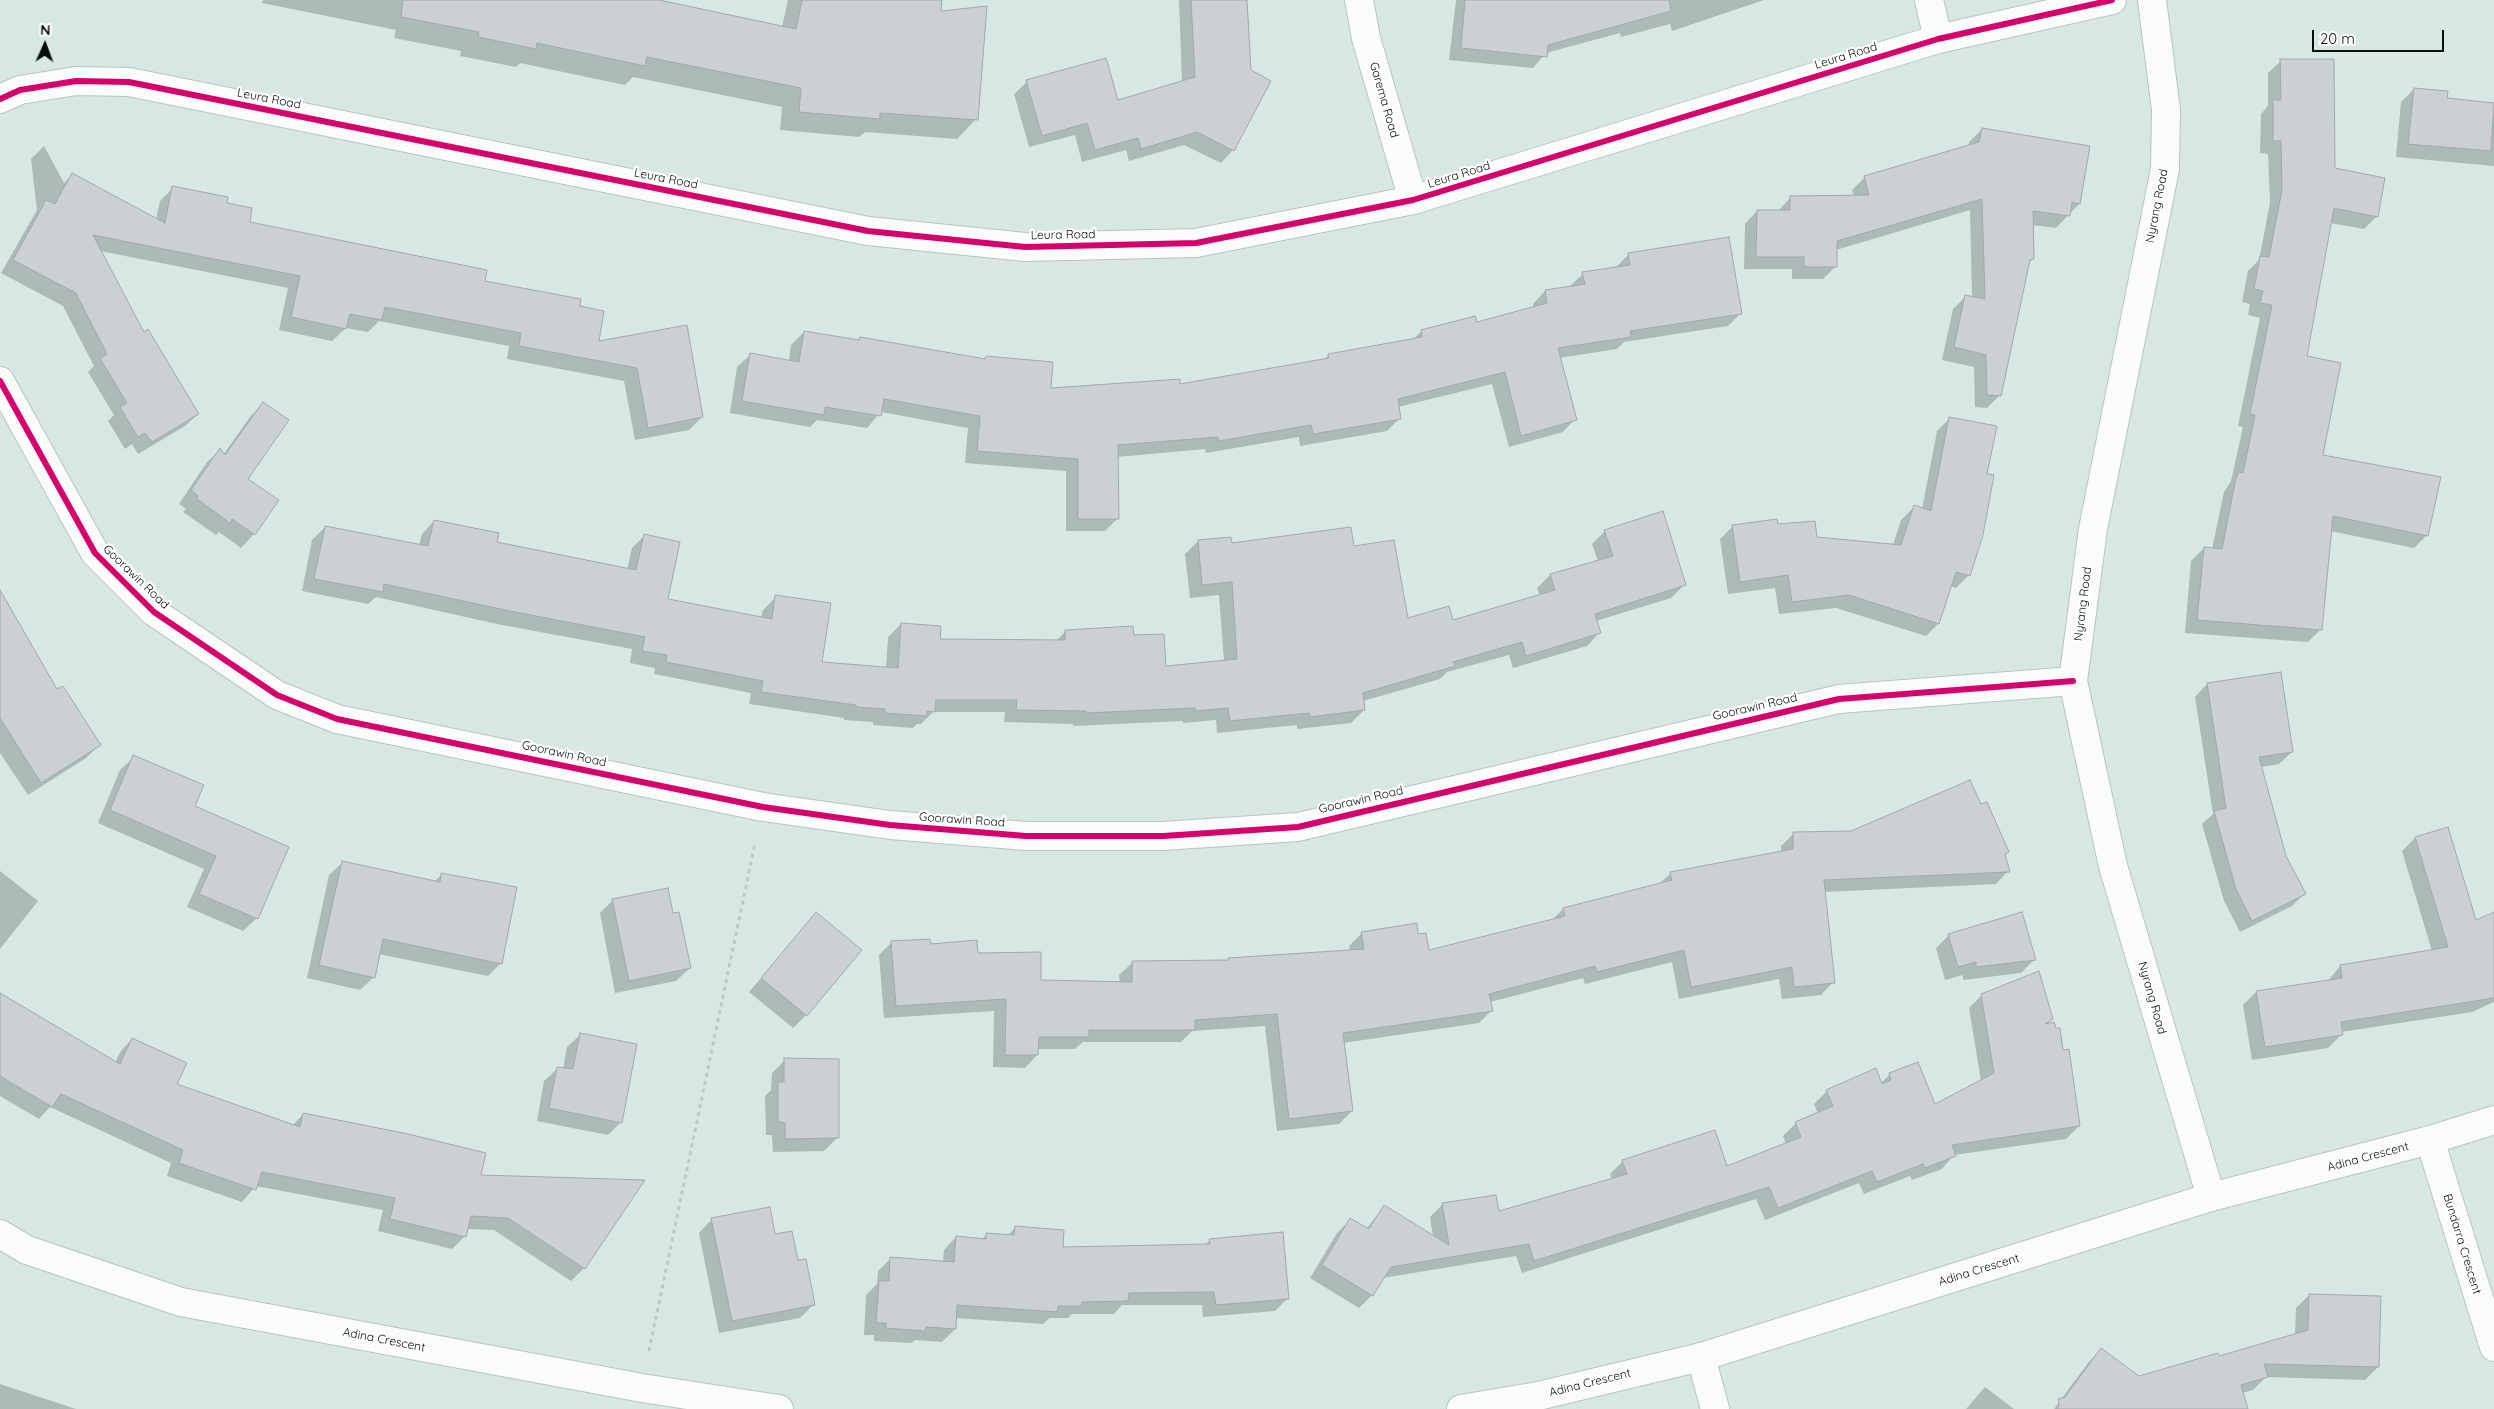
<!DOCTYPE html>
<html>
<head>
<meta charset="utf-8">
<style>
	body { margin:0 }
	#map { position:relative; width:2494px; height:1409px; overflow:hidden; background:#d7e8e4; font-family:Quicksand,sans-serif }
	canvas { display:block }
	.north { position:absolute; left:20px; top:20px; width:50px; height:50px; -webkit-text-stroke:4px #fff; paint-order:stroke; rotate:2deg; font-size:14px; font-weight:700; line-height:20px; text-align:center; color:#040f0d }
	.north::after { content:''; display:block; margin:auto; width:18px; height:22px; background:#040f0d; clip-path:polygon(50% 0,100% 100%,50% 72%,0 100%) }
	.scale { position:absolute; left:2312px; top:30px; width:132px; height:22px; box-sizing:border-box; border:2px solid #040f0d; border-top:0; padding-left:6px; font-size:15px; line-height:18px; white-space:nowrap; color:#040f0d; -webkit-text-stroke:4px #fff; paint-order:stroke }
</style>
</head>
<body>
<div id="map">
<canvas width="2494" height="1409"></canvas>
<div class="north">N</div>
<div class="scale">20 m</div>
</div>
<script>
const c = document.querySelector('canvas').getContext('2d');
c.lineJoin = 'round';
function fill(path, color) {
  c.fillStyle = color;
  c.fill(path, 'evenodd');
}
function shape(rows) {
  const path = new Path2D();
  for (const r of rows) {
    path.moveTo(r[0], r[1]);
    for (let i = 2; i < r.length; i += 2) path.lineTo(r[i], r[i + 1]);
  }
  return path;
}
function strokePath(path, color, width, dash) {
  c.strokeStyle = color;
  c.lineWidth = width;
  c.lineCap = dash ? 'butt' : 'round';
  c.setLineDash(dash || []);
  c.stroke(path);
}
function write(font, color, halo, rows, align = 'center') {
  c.font = font + ' Quicksand,sans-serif';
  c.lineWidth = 4.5;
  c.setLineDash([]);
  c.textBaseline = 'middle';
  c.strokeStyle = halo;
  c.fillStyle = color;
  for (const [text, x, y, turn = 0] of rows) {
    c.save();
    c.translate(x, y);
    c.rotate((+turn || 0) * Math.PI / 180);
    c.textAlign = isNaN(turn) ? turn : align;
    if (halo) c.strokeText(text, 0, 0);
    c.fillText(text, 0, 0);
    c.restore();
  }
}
fill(shape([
	[263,0,658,0,782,27,788,0,940,0,939,12,976,119,957,139,865,132,859,137,780,130,782,107,633,77,625,85,520,63,516,67,460,56,461,51,394,38,396,30,262,3],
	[1179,0,1246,0,1233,150,1221,163,1184,145,1129,161,1126,150,1082,162,1075,135,1029,147,1014,94,1027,82,1117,102,1182,82],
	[1456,0,1764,0,1672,31,1670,24,1621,37,1620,33,1546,53,1533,68,1449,60],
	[2281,61,2333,169,2377,216,2364,229,2330,223,2306,357,2321,456,2427,535,2414,548,2330,531,2321,629,2308,642,2185,633,2191,561,2204,548,2212,549,2224,492,2231,481,2243,427,2238,426,2260,318,2248,315,2250,304,2242,302,2248,271,2259,260,2270,203,2268,154,2260,153,2261,114,2268,106,2268,73],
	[2414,89,2446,99,2494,104,2494,166,2396,157,2401,102],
	[1982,129,2079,204,2056,228,2032,225,2033,259,2028,264,2000,395,1987,408,1975,407,1974,367,1942,360,1953,309,1966,296,1972,297,1970,210,1836,250,1836,266,1823,279,1792,279,1792,269,1744,269,1745,224,1757,211,1778,211,1791,197,1854,196,1852,190,1865,177,1969,146,1969,142],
	[44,146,64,183,72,175,156,219,160,201,173,188,225,204,248,223,578,307,597,342,686,327,702,417,689,430,635,440,624,381,507,359,509,346,379,321,368,332,346,328,332,341,279,330,288,288,100,251,143,333,198,414,185,426,138,454,132,444,125,449,108,421,114,415,88,372,94,366,63,306,1,273,37,210,31,159],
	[1628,255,1741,313,1728,326,1624,342,1617,349,1559,358,1575,419,1563,432,1509,447,1492,384,1398,407,1400,418,1387,431,1300,446,1299,437,1206,453,1205,449,1117,457,1118,518,1105,531,1066,531,1066,471,965,463,968,428,881,412,867,428,817,420,810,427,730,413,737,367,750,355,789,361,791,345,804,332,858,341,860,339,983,360,986,357,1050,389,1179,386,1323,360,1329,355,1413,340,1421,331,1476,323,1533,308,1533,304,1545,291,1570,286,1583,274,1616,267],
	[263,404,247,479,277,500,254,534,241,548,219,532,216,535,183,512,186,509,179,504,207,462,220,450,223,455,250,417],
	[1950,418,1969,575,1956,588,1950,586,1938,624,1926,636,1836,608,1779,614,1775,588,1728,594,1720,539,1733,526,1777,526,1816,538,1893,545,1901,520,1914,507,1922,509,1937,431],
	[434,521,495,543,627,570,632,548,645,535,667,600,761,618,763,610,776,597,821,663,886,668,888,637,901,624,939,640,1056,641,1066,631,1133,637,1164,668,1224,661,1219,595,1190,598,1185,554,1198,541,1353,548,1407,619,1452,621,1540,596,1537,588,1550,575,1598,561,1592,544,1605,531,1684,585,1671,598,1596,621,1599,633,1587,646,1513,668,1509,655,1447,672,1440,679,1363,701,1364,710,1351,723,1297,729,1297,725,1217,733,1216,720,1183,723,1183,721,1073,726,1073,724,1004,722,1005,712,933,712,921,724,917,724,913,728,873,725,873,722,844,720,844,718,749,704,751,693,654,674,655,668,630,663,632,649,497,624,376,597,368,604,302,591,312,540,325,527,419,546,422,534],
	[0,593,56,691,99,745,86,758,28,795,0,753],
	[2207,684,2292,752,2279,764,2261,767,2285,856,2304,894,2292,906,2240,932,2224,901,2202,824,2213,814,2195,697],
	[134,757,193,807,257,918,243,931,187,907,204,869,98,823,120,770],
	[1980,806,2007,852,2004,856,2008,871,1996,884,1824,892,1833,982,1821,995,1782,999,1779,979,1679,999,1672,962,1585,984,1583,978,1490,1002,1492,1010,1479,1023,1343,1043,1352,1111,1339,1124,1277,1131,1265,1026,1192,1031,1181,1042,1083,1042,1075,1049,1037,1049,1037,1055,1025,1068,993,1067,994,1011,884,1018,879,955,892,942,930,945,977,954,1040,981,1120,983,1119,975,1132,963,1227,961,1229,959,1350,951,1349,946,1362,933,1417,936,1428,952,1552,920,1563,909,1659,884,1671,873,1781,853,1781,846,1793,834,1851,832],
	[2447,829,2475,922,2494,914,2494,1002,2472,1012,2341,1032,2341,1035,2328,1048,2252,1060,2243,1005,2256,992,2328,981,2340,966,2432,951,2402,851,2415,838],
	[343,862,434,882,442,874,501,963,488,976,378,954,374,977,360,990,307,978,329,875],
	[0,871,38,901,0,949],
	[613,900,672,914,690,968,676,981,615,993,600,913],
	[816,914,806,1015,793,1028,749,992],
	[1949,935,2034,960,2021,973,1963,980,1963,975,1945,980,1936,948],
	[0,994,115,1063,120,1052,132,1039,175,1085,292,1126,303,1114,479,1176,643,1182,584,1268,571,1281,494,1230,467,1229,465,1236,452,1249,378,1231,383,1210,256,1186,242,1202,167,1176,171,1163,50,1107,39,1119,0,1096],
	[1982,995,2052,1019,2046,1025,2062,1051,2079,1126,2066,1139,1954,1155,1942,1169,1912,1180,1910,1176,1864,1194,1859,1183,1765,1220,1756,1199,1522,1273,1516,1256,1383,1278,1372,1295,1359,1308,1310,1278,1337,1233,1350,1220,1366,1229,1384,1207,1433,1237,1430,1217,1443,1204,1498,1213,1612,1179,1610,1174,1623,1161,1726,1168,1786,1144,1783,1136,1796,1123,1818,1114,1814,1104,1827,1091,1881,1083,1890,1074,1934,1106,1981,1081,1969,1008],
	[581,1034,621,1122,608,1135,537,1121,544,1081,558,1068,563,1069,567,1047],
	[785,1060,837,1138,824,1151,773,1152,772,1135,766,1135,765,1096,771,1090,772,1073],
	[712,1219,774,1236,797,1262,813,1305,800,1318,719,1333,699,1233],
	[1016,1227,1061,1248,1205,1245,1210,1240,1288,1298,1275,1311,1203,1317,1202,1305,1122,1305,1114,1314,1072,1314,1068,1318,1050,1318,1043,1324,955,1318,955,1329,942,1342,915,1340,911,1343,874,1341,874,1335,864,1335,866,1295,877,1284,878,1271,891,1258,943,1262,944,1250,956,1237,982,1239,987,1234,1007,1236],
	[2309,1295,2378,1367,2365,1380,2266,1377,2253,1390,2242,1393,2242,1409,2054,1409,2088,1363,2101,1349,2139,1377,2218,1358,2295,1335,2296,1308],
	[0,1384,76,1409,0,1409],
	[1985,1387,2014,1409,1966,1409]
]), '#0003');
const building = shape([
	[403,0,659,0,796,29,802,0,942,0,941,11,987,6,978,120,880,113,880,119,799,112,801,88,647,57,645,66,537,43,536,49,478,37,479,32,401,17,403,0],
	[1191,0,1247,0,1251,70,1271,81,1234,151,1197,132,1141,149,1138,138,1095,150,1087,123,1042,136,1026,80,1106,58,1118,100,1195,77,1191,0],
	[1465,0,1669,0,1671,11,1548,45,1547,57,1461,48,1465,0],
	[2280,59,2334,59,2335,168,2385,178,2378,217,2334,208,2307,356,2341,363,2323,455,2441,477,2428,536,2333,516,2322,630,2197,620,2204,547,2222,549,2236,478,2239,472,2243,473,2255,415,2250,414,2272,305,2260,303,2263,291,2254,289,2260,256,2269,257,2282,190,2281,141,2273,141,2273,100,2281,100,2280,59],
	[2414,88,2448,91,2447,98,2494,103,2491,151,2408,144,2414,88],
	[1982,128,2090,146,2080,204,2072,202,2070,216,2033,211,2034,259,2030,260,2001,396,1987,395,1986,355,1954,347,1965,295,1985,299,1982,199,1837,241,1837,267,1804,267,1804,257,1756,257,1757,210,1790,210,1790,196,1869,195,1864,176,1979,142,1982,128],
	[72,173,165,223,172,186,228,197,227,203,252,208,250,222,487,270,485,281,581,299,580,306,604,311,599,341,687,325,703,417,648,428,637,368,519,346,521,333,385,307,382,320,350,314,346,329,291,317,300,276,93,235,144,332,148,329,199,414,152,442,145,433,138,437,120,407,127,403,100,358,107,354,76,293,13,260,46,200,55,204,72,173],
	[1729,237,1742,314,1630,331,1631,337,1558,348,1577,420,1521,436,1505,372,1398,399,1401,419,1313,434,1311,425,1219,441,1218,437,1118,445,1119,519,1078,519,1078,459,977,451,980,416,884,399,881,416,825,407,824,415,742,401,750,353,799,362,804,331,859,340,860,337,985,359,986,356,1053,362,1051,388,1180,379,1180,384,1329,358,1328,354,1422,337,1421,330,1475,316,1477,322,1547,303,1545,290,1585,284,1582,272,1630,265,1628,253,1729,237],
	[263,402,289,420,248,479,279,500,255,535,232,519,230,523,196,498,198,496,191,490,220,448,225,455,263,402],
	[1949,417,1997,426,1987,474,1994,475,1983,535,1970,576,1956,572,1939,624,1849,595,1792,602,1788,575,1740,582,1732,525,1777,519,1778,524,1815,521,1817,537,1901,545,1914,505,1931,511,1949,417],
	[1663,511,1686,585,1595,614,1601,633,1526,656,1522,642,1453,662,1455,666,1363,693,1365,710,1310,717,1309,713,1230,721,1228,708,1195,711,1195,708,1086,713,1086,711,1016,710,1017,700,936,700,935,712,927,711,927,716,885,713,885,709,856,707,856,705,761,692,763,681,666,662,667,655,642,651,645,637,510,611,384,584,383,592,314,579,325,526,428,546,434,520,499,533,497,542,636,570,644,534,680,542,668,599,772,619,775,595,831,603,822,662,898,668,901,623,941,626,940,639,1065,640,1065,630,1133,626,1134,635,1164,634,1166,666,1237,659,1232,582,1202,585,1198,540,1231,537,1232,543,1351,527,1354,546,1394,540,1408,618,1449,606,1453,620,1555,590,1550,574,1613,556,1604,530,1663,511],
	[0,590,57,689,63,686,101,745,41,783,0,718,0,590],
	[2281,672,2293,752,2259,757,2286,856,2306,894,2252,921,2236,889,2214,811,2226,808,2207,683,2281,672],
	[133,755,204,785,195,806,289,847,258,919,199,894,216,856,110,810,133,755],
	[1970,780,1981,804,1987,802,2009,852,2005,854,2010,872,1824,880,1835,983,1794,987,1792,967,1691,987,1684,950,1597,972,1595,966,1489,994,1493,1011,1343,1033,1353,1111,1289,1119,1277,1014,1195,1020,1195,1030,1089,1030,1089,1037,1039,1037,1038,1055,1005,1055,1006,999,896,1006,891,941,930,939,931,944,977,940,978,953,1041,952,1041,980,1132,982,1132,961,1229,960,1228,958,1364,949,1361,932,1417,923,1418,934,1426,933,1429,950,1565,916,1563,908,1672,880,1670,872,1793,849,1793,832,1851,831,1970,780],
	[2448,827,2476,920,2494,912,2494,998,2341,1022,2343,1035,2265,1047,2256,991,2342,978,2340,965,2448,947,2415,837,2448,827],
	[342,861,440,882,441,873,517,887,502,964,383,939,375,978,319,965,342,861],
	[668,888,673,913,679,912,691,968,629,981,612,899,668,888],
	[816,912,862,950,807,1016,761,978,816,912],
	[2022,912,2036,960,1976,967,1976,962,1958,967,1948,934,2022,912],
	[2039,971,2053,1019,2045,1024,2054,1022,2056,1028,2060,1028,2063,1050,2069,1049,2080,1126,1952,1145,1956,1156,1925,1168,1923,1164,1877,1182,1872,1171,1778,1208,1769,1187,1534,1261,1529,1244,1391,1267,1373,1296,1322,1265,1350,1218,1369,1229,1384,1205,1449,1245,1442,1203,1496,1195,1499,1211,1627,1174,1622,1160,1715,1130,1727,1166,1801,1137,1795,1122,1833,1106,1826,1090,1876,1068,1882,1084,1891,1080,1889,1073,1918,1062,1935,1104,1994,1073,1981,994,2039,971],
	[0,993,120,1064,132,1038,187,1063,177,1084,300,1127,303,1113,408,1134,486,1153,481,1175,645,1180,585,1269,508,1218,471,1216,466,1237,390,1219,395,1198,262,1172,256,1190,179,1163,183,1150,61,1094,52,1107,0,1076,0,993],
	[580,1033,637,1044,622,1123,549,1108,557,1067,573,1069,580,1033],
	[784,1058,839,1059,839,1138,785,1139,785,1123,778,1122,778,1082,784,1082,784,1058],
	[770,1207,775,1234,792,1231,798,1260,806,1259,815,1305,732,1321,711,1218,770,1207],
	[1015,1226,1064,1230,1063,1247,1210,1244,1209,1239,1283,1232,1289,1299,1216,1305,1214,1292,1129,1293,1128,1301,1082,1302,1082,1306,1058,1306,1057,1312,957,1305,956,1329,926,1327,925,1331,886,1328,886,1323,876,1323,879,1281,889,1281,890,1257,954,1262,956,1236,986,1239,986,1233,1014,1235,1015,1226],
	[2309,1294,2381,1296,2379,1367,2264,1364,2268,1377,2241,1385,2248,1409,2057,1409,2059,1406,2058,1399,2065,1397,2101,1348,2139,1376,2218,1353,2219,1356,2308,1330,2309,1294]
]);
fill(building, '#cbd0d3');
strokePath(building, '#a2a7aa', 1);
const minor = shape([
	[1359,0,1366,38,1413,200],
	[1929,0,1938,39],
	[2152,0,2166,110,2165,169,2093,529,2073,681,2113,866,2211,1197],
	[0,99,20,90,76,81,129,82,868,231,1025,247,1196,243,1413,200,1938,39,2112,0],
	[0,381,95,553,154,612,277,695,337,719,763,807,890,825,1026,836,1163,836,1298,827,1839,699,2073,681],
	[2430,1140,2494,1347],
	[1701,1357,1715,1409]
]);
const tertiary = shape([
	[0,1234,27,1250,181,1302,642,1388,779,1409],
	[1461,1409,1538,1396,1701,1357,2211,1197,2430,1140,2494,1120]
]);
strokePath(minor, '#b7c4c1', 30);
strokePath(tertiary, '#b7c4c1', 30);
strokePath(shape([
	[649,1351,755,843]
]), '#c0c6c5', 3, [4, 4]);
strokePath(minor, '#f9fcfb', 28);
strokePath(tertiary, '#f9fcfb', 28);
strokePath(shape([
	[0,99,20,90,76,81,129,82,868,231,1025,247,1196,243,1413,200,1938,39,2112,0],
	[0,381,95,553,154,612,277,695,337,719,763,807,890,825,1026,836,1163,836,1298,827,1839,699,2073,681]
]), '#d6006c', 6);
write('12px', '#040f0d', '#fff', [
	["Leura Road",1846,56,-17],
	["Leura Road",269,99,11],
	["Garema Road",1384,100,74],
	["Leura Road",1459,175,-17],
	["Leura Road",666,179,11],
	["Nyrang Road",2157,206,-79],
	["Leura Road",1063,235,-1],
	["Goorawin Road",136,577,44],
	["Nyrang Road",2083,604,-83],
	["Goorawin Road",1755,707,-13],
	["Goorawin Road",564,754,12],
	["Goorawin Road",1361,800,-13],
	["Goorawin Road",962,820,4],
	["Nyrang Road",2152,998,74],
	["Adina Crescent",2368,1157,-15],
	["Bundarra Crescent",2462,1244,73],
	["Adina Crescent",1979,1270,-17],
	["Adina Crescent",384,1340,11],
	["Adina Crescent",1590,1383,-14]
]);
</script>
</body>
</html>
